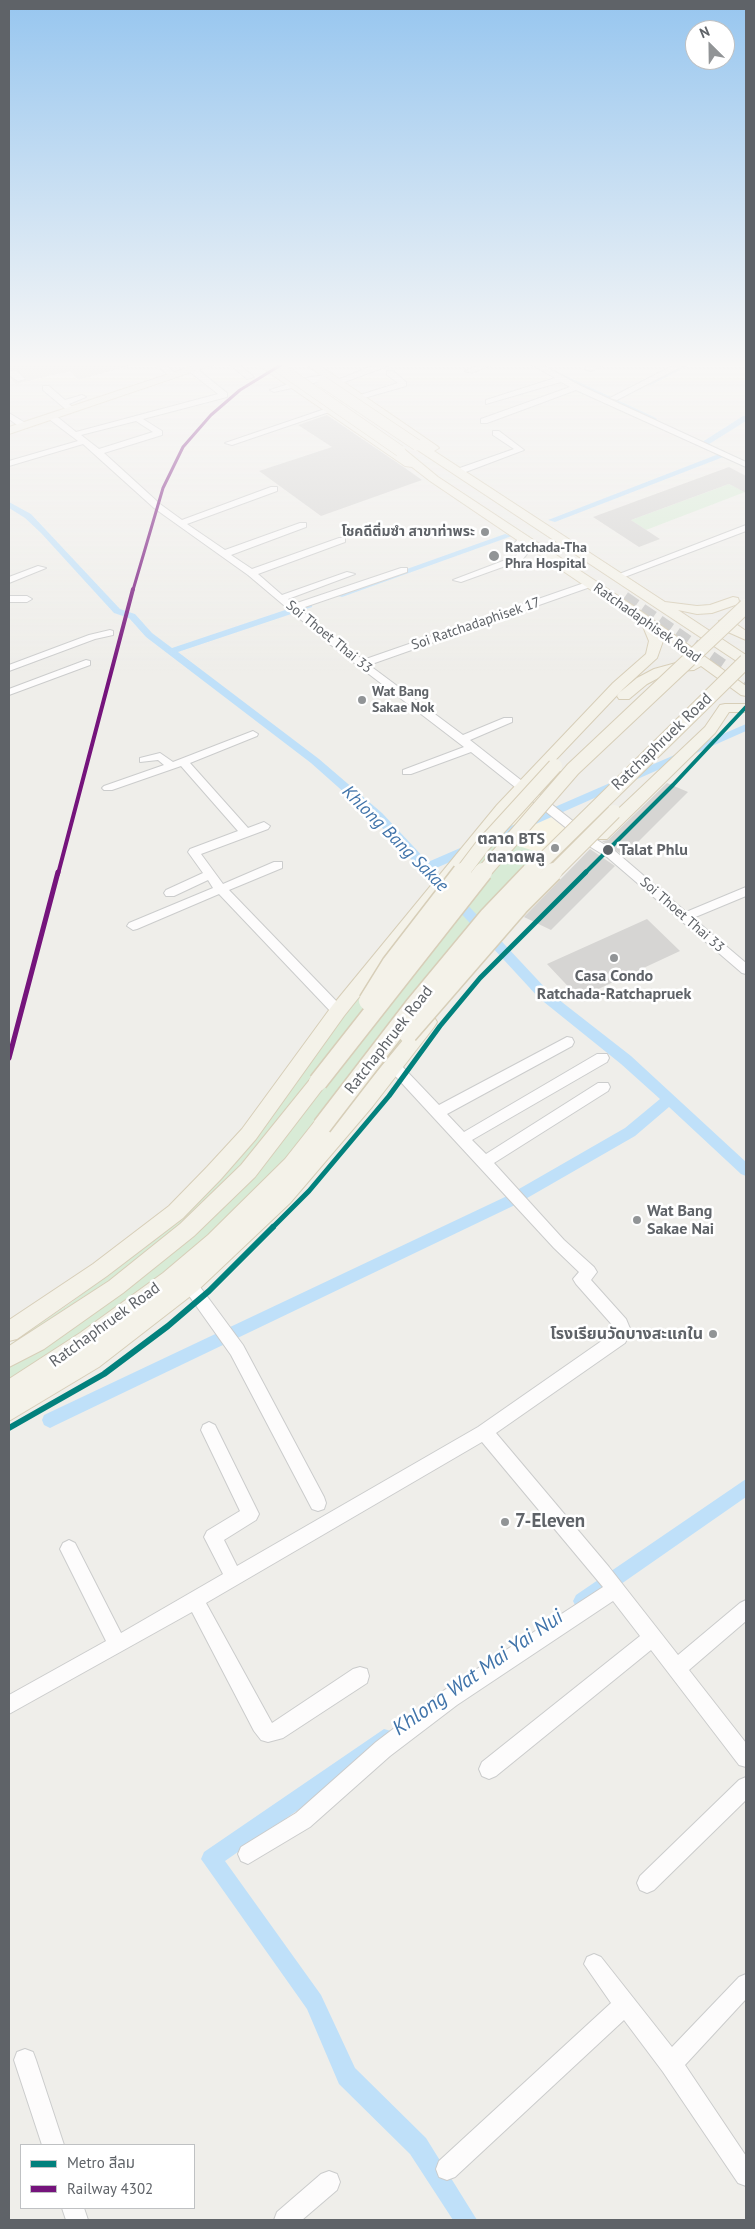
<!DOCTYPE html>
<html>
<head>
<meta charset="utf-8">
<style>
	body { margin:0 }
	#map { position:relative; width:755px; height:2229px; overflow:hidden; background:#efeeea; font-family:"PT Sans","Noto Sans Thai",sans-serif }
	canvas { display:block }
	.frame { position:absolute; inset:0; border:10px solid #5f6368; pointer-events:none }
	.legend { position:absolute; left:20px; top:2144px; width:175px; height:65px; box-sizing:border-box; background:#fff; border:1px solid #bfc1c3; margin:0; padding:6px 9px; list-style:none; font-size:15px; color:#5f6368 }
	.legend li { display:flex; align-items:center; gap:10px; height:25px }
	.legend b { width:25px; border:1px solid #bfc1c3 }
	.north { position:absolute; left:685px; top:20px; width:50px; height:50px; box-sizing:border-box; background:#fff; border:1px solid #bfc1c3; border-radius:50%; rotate:337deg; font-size:14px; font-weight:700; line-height:20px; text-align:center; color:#5f6368 }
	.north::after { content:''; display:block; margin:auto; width:18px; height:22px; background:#919496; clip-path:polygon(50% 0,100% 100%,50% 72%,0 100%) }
</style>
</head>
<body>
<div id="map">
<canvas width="755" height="2229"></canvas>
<div class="frame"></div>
<ul class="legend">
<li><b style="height:6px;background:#02817d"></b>Metro สีลม</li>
<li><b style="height:6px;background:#75147c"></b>Railway 4302</li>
</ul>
<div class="north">N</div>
</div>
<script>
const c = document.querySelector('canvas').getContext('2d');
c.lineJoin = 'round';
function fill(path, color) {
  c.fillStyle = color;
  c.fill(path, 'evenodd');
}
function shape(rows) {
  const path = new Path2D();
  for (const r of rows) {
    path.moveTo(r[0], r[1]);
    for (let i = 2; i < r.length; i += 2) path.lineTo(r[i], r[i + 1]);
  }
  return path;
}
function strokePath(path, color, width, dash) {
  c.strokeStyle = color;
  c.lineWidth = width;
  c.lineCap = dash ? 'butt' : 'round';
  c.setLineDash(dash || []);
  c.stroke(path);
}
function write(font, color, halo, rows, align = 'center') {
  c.font = font + ' "PT Sans","Noto Sans Thai",sans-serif';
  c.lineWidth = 5;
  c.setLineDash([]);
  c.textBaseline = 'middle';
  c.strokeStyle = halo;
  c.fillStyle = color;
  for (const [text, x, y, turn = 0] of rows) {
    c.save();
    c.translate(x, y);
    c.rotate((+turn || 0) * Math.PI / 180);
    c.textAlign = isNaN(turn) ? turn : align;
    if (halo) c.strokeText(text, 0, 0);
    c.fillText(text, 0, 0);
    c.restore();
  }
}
fill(shape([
	[522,795,587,845,524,906,485,835]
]), '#f7f3e4');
fill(shape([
	[9,363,125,363,128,366,78,380,70,371,16,384,9,377]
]), '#e2e0da');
fill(shape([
	[729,484,745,492,646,530,631,520],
	[485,835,537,852,513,899,524,906,290,1180,46,1382,9,1402,9,1345,72,1302,183,1213]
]), '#d8ebd6');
fill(shape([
	[682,363,693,363,651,385,644,383,682,363],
	[553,370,656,418,657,420,650,422,550,374,549,372,553,370],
	[743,416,746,416,746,421,706,446,699,444,743,416],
	[724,452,731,454,555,522,548,520,724,452],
	[9,502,31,514,120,609,135,614,152,633,172,648,306,603,312,603,312,607,178,652,319,759,382,813,428,862,746,724,746,731,434,869,549,992,631,1056,746,1162,746,1176,741,1174,669,1107,635,1136,515,1205,56,1425,50,1428,44,1425,42,1420,44,1415,505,1197,625,1128,660,1099,621,1064,539,998,374,819,311,763,146,637,129,618,114,613,41,533,25,518,9,508,9,502],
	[505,534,512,536,342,597,334,595,505,534],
	[746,1479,746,1497,588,1607,582,1610,576,1607,573,1601,576,1595,746,1479],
	[384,1729,391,1731,393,1738,391,1745,225,1861,321,1995,355,2068,426,2138,477,2220,453,2220,410,2154,339,2084,307,2009,201,1859,204,1852,384,1729]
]), '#bfe0f9');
fill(shape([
	[327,415,405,468,422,480,321,516,259,471,332,447,298,425],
	[729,467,746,476,746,493,729,484,631,520,660,539,639,547,593,517],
	[667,783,688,792,624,856,602,841,608,840],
	[590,849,615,866,551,930,524,917],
	[647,919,680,951,579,998,547,964]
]), '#d6d5d3');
strokePath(shape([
	[624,598,746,682]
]), '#cbcbca', 14, [14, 7]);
const minor = shape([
	[154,363,163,363,179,376,172,378,154,363],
	[228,363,237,363,254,377,247,379,228,363],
	[380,363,388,363,388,366,339,384,332,382,380,363],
	[483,363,495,363,472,373,465,371,483,363],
	[529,363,539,363,579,385,746,462,746,467,576,390,487,423,481,423,481,419,570,387,561,382,486,404,486,400,555,378,529,363],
	[595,363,606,363,591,371,584,369,595,363],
	[678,363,688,363,617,400,610,398,678,363],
	[190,368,196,368,227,393,227,397,143,419,162,431,162,435,104,453,160,504,182,520,271,487,277,487,277,491,187,524,225,550,300,523,306,523,306,527,231,555,252,569,339,538,345,538,345,542,258,574,282,595,347,572,355,574,288,599,294,604,401,568,407,568,407,572,299,609,363,660,587,582,593,582,593,586,369,665,463,735,504,718,512,718,512,722,470,740,597,840,615,851,686,912,746,887,746,896,693,918,746,963,746,974,742,973,607,857,589,846,471,752,411,774,403,774,403,770,464,747,331,645,248,575,154,508,83,444,9,466,9,461,78,441,49,419,49,415,55,415,76,432,218,394,190,372,190,368],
	[136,421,153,432,99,449,81,435,136,421],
	[9,371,17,371,25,379,18,381,9,375,9,371],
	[387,371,393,371,406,382,406,386,357,400,357,396,398,383,387,375,387,371],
	[328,375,331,375,331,379,274,392,270,390,310,377,328,375],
	[43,386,49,386,65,400,82,395,86,397,69,404,76,410,69,412,43,390,43,386],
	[328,408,335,410,232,445,225,443,328,408],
	[9,413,27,424,27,428,21,428,9,419,9,413],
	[493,431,499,431,524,450,463,473,457,473,457,469,514,449,493,435,493,431],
	[746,525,746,531,622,578,614,576,746,525],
	[520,537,527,539,522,545,527,554,522,560,461,582,453,580,516,556,517,554,513,545,520,537],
	[38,566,46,568,9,583,9,577,38,566],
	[9,596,27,596,32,599,27,602,9,602,9,596],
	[110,630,113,631,113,635,95,639,9,671,9,665,89,635,110,630],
	[86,660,90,661,90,665,9,695,9,689,86,660],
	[253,731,258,734,257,736,190,763,248,828,264,822,270,826,268,829,201,854,223,884,274,862,282,862,282,868,229,890,343,1008,344,1011,343,1014,333,1014,219,894,137,929,133,930,127,926,129,923,213,888,208,880,174,896,166,896,164,893,166,890,203,873,188,852,190,849,238,831,181,766,112,790,104,790,102,788,104,786,164,765,158,760,140,762,140,758,160,753,173,762,253,731],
	[567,1037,572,1038,574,1042,572,1046,447,1114,464,1132,597,1054,607,1054,609,1058,607,1062,472,1140,486,1154,598,1083,608,1083,610,1087,608,1091,494,1163,564,1240,594,1267,597,1272,591,1280,626,1319,631,1331,625,1343,496,1433,609,1567,678,1655,740,1603,746,1600,746,1621,689,1670,746,1743,746,1767,739,1765,651,1650,496,1776,489,1779,482,1776,479,1769,482,1762,640,1636,613,1601,457,1705,390,1756,310,1827,248,1864,241,1861,238,1854,241,1847,296,1813,376,1742,443,1691,603,1587,482,1442,206,1603,272,1723,353,1669,360,1667,367,1669,369,1676,367,1683,283,1738,268,1742,261,1740,254,1731,192,1612,9,1714,9,1695,106,1641,60,1549,63,1543,69,1540,75,1543,121,1633,223,1574,204,1537,207,1531,240,1511,201,1430,203,1425,209,1422,215,1425,259,1514,256,1520,224,1540,237,1566,478,1427,613,1333,614,1327,576,1284,573,1279,579,1272,554,1248,386,1066,393,1061,398,1062,439,1105,567,1037],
	[190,1278,195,1280,243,1345,324,1497,326,1503,324,1509,318,1511,312,1509,231,1355,185,1290,182,1285,185,1280,190,1278],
	[746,1777,746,1800,654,1890,647,1893,640,1890,637,1883,640,1876,739,1780,746,1777],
	[594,1954,601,1957,672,2047,739,1977,746,1974,746,1999,685,2065,746,2156,746,2186,738,2183,663,2072,624,2020,455,2177,447,2180,439,2177,436,2169,439,2161,611,2003,584,1964,587,1957,594,1954],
	[25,2049,33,2052,36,2060,64,2145,42,2145,14,2060,17,2052,25,2049],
	[329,2171,337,2174,340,2182,337,2190,302,2220,274,2220,277,2212,321,2174,329,2171],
	[62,2208,84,2208,88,2220,66,2220,62,2208]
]);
const major = shape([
	[202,363,218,363,9,434,9,427,202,363],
	[255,363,267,363,395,450,404,449,438,477,635,607,746,686,746,696,741,695,701,666,694,670,677,671,664,675,647,684,629,699,619,699,617,696,619,693,637,678,654,669,676,663,695,662,661,638,663,641,657,658,623,689,507,811,344,1016,256,1139,221,1179,183,1218,107,1276,17,1339,9,1341,9,1320,93,1264,169,1206,207,1167,242,1129,332,1006,497,805,613,683,646,654,649,641,642,624,625,613,430,481,412,467,405,466,255,363],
	[304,363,316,363,437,446,439,448,434,451,665,602,697,606,710,605,733,597,738,598,739,601,738,604,712,613,697,614,678,610,746,655,746,665,741,664,413,447,411,445,417,442,304,363],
	[726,617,746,631,746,640,728,632,719,621,726,617],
	[725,704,746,704,746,712,729,712,715,733,607,839,595,839,593,835,595,831,705,727,720,705,725,704],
	[428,1015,434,1017,437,1022,434,1027,372,1107,290,1203,197,1291,99,1367,9,1421,9,1379,80,1333,163,1273,208,1235,285,1159,315,1121,322,1119,329,1121,331,1126,329,1130,422,1017,428,1015],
	[318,1075,324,1077,327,1082,324,1087,255,1177,194,1236,123,1293,44,1349,9,1367,9,1346,109,1281,180,1224,241,1165,312,1077,318,1075]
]);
strokePath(minor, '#cbcccc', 2);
strokePath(major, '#d7ceb8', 2);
fill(minor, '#fdfcfc');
fill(major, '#f4f2e9');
const majorBridgeFar2 = shape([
	[273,363,400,451],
	[323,382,417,445]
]);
const majorBridgeFar1 = shape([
	[461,874,483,845,555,766],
	[482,874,573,769,746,606],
	[529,874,746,661],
	[552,874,614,812]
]);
const majorBridge = shape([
	[368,1001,391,964,462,872],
	[408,1034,519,906,553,872],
	[318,1082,483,872],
	[322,1126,415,1005,488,917,531,872]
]);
strokePath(majorBridgeFar2, '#d7ceb8', 12, []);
strokePath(majorBridgeFar1, '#d7ceb8', 16, []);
strokePath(majorBridge, '#d7ceb8', 21, []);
strokePath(majorBridgeFar2, '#f4f2e9', 11);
strokePath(majorBridgeFar1, '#f4f2e9', 14);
strokePath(majorBridge, '#f4f2e9', 18);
strokePath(shape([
	[133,590,163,488,183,447,211,415,240,390,284,363]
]), '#75147c', 3);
strokePath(shape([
	[58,874,133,589]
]), '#75147c', 4);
strokePath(shape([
	[9,1058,58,872]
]), '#75147c', 5);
strokePath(shape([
	[584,874,673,785,746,707]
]), '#02817d', 4);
strokePath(shape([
	[272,1228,309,1191,389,1096,440,1026,480,978,586,872]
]), '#02817d', 5);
strokePath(shape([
	[9,1428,104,1374,168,1326,209,1291,273,1227]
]), '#02817d', 6);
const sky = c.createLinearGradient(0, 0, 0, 675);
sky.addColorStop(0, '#97c6ef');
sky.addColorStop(0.54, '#f8f7f6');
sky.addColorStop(1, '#f8f7f600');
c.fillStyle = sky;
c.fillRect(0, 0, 755, 675);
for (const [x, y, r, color] of [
	[485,532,5,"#919496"],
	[494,556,6,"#919496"],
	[362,700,5,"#919496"],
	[555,848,5,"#919496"],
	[608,850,6,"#5f6368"],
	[614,958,5,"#919496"],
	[637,1220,5,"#919496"],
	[713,1334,5,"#919496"],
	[505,1522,5,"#919496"]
]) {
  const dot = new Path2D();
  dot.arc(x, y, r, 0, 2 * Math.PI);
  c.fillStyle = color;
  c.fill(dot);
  strokePath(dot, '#fff', 2);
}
write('bold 14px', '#5f6368', '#fff', [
	["โชคดีติ่มซำ สาขาท่าพระ",475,532,"right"],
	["Ratchada-Tha",505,548],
	["Phra Hospital",505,564],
	["Wat Bang",372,692],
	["Sakae Nok",372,708]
], 'left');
write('14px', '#5f6368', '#fff', [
	["Ratchadaphisek Road",647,623,35],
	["Soi Ratchadaphisek 17",476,624,-19],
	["Soi Thoet Thai 33",329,637,39],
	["Soi Thoet Thai 33",682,915,41]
]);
write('16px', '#5f6368', '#fff', [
	["Ratchaphruek Road",662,742,-44],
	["Ratchaphruek Road",389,1040,-52],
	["Ratchaphruek Road",105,1325,-36]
]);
write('bold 16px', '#5f6368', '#fff', [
	["ตลาด BTS",545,839],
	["ตลาดพลู",545,857],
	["Casa Condo",614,976,"center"],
	["Ratchada-Ratchapruek",614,994,"center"],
	["Wat Bang",647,1211,"left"],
	["Sakae Nai",647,1229,"left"],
	["โรงเรียนวัดบางสะแกใน",703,1334]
], 'right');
write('bold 16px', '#5f6368', '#fff', [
	["Talat Phlu",619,850]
], 'left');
write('italic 18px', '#4174aa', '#fff', [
	["Khlong Bang Sakae",395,839,45]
]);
write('bold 19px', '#5f6368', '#fff', [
	["7-Eleven",515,1522]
], 'left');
write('italic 21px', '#4174aa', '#fff', [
	["Khlong Wat Mai Yai Nui",478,1673,-35]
]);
</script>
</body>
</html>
